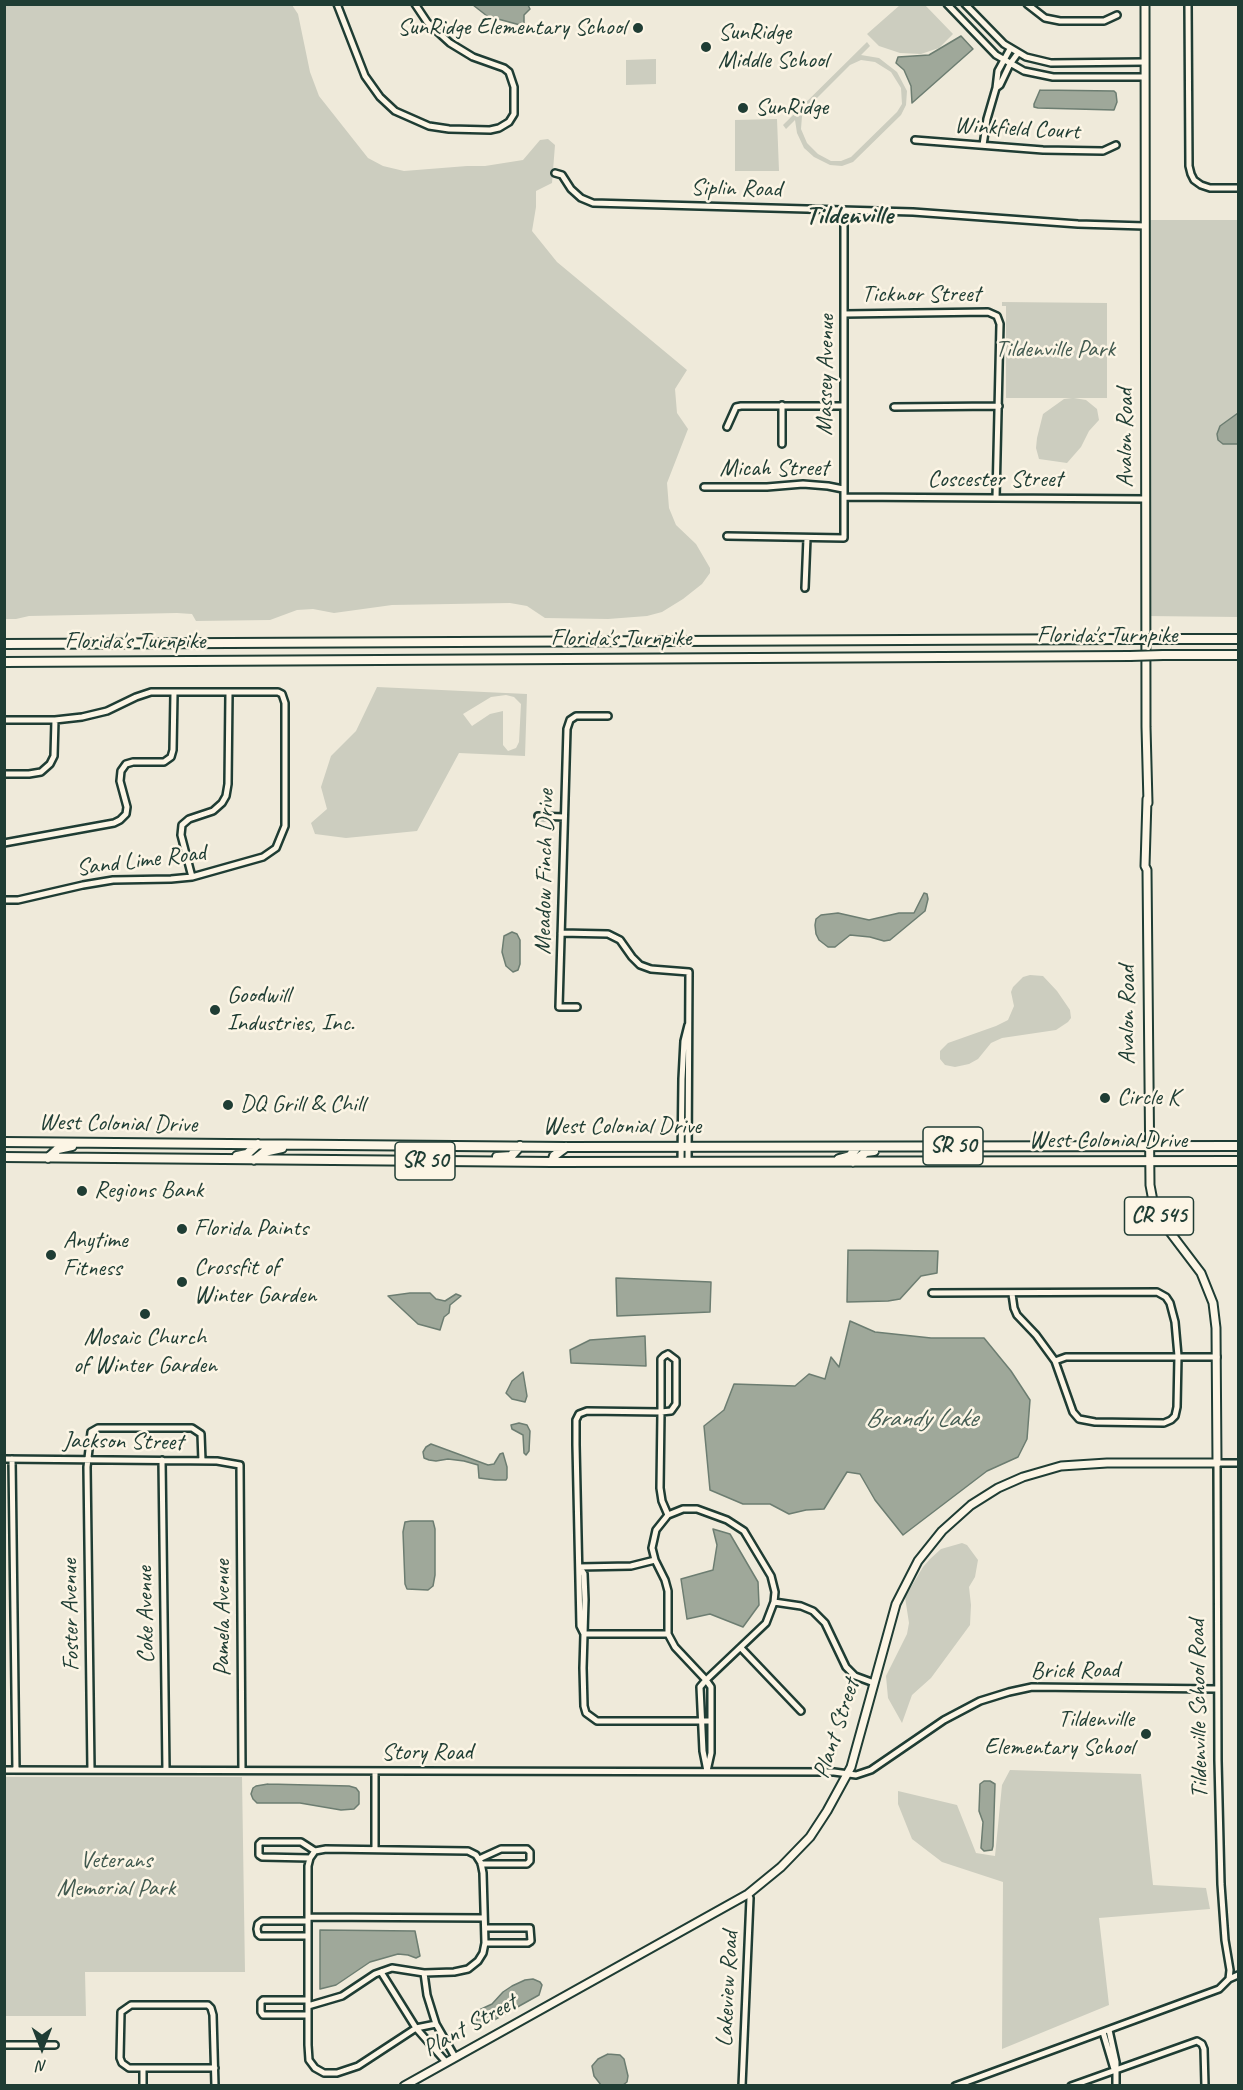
<!DOCTYPE html>
<html>
<head>
<meta charset="utf-8">
<style>
	body { margin:0 }
	#map { position:relative; width:1243px; height:2090px; overflow:hidden; background:#efeada; font-family:Caveat,sans-serif }
	canvas { display:block }
	.frame { position:absolute; inset:0; border:6px solid #1f3d34; pointer-events:none }
	.north { position:absolute; left:12px; top:2018px; width:60px; height:60px; -webkit-text-stroke:4px #fcf5e5; paint-order:stroke; rotate:180deg; font-size:16px; font-weight:700; line-height:24px; text-align:center; color:#1f3d34 }
	.north::after { content:''; display:block; margin:auto; width:21px; height:27px; background:#1f3d34; clip-path:polygon(50% 0,100% 100%,50% 72%,0 100%) }
</style>
</head>
<body>
<div id="map">
<canvas width="1243" height="2090"></canvas>
<div class="frame"></div>
<div class="north">N</div>
</div>
<script>
const c = document.querySelector('canvas').getContext('2d');
c.lineJoin = 'round';
function fill(path, color) {
  c.fillStyle = color;
  c.fill(path, 'evenodd');
}
function shape(rows) {
  const path = new Path2D();
  for (const r of rows) {
    path.moveTo(r[0], r[1]);
    for (let i = 2; i < r.length; i += 2) path.lineTo(r[i], r[i + 1]);
  }
  return path;
}
function strokePath(path, color, width, dash) {
  c.strokeStyle = color;
  c.lineWidth = width;
  c.lineCap = dash ? 'butt' : 'round';
  c.setLineDash(dash || []);
  c.stroke(path);
}
function write(font, color, halo, rows, align = 'center') {
  c.font = font + ' Caveat,sans-serif';
  c.lineWidth = 5;
  c.setLineDash([]);
  c.textBaseline = 'middle';
  c.strokeStyle = halo;
  c.fillStyle = color;
  for (const [text, x, y, turn = 0] of rows) {
    c.save();
    c.translate(x, y);
    c.rotate((+turn || 0) * Math.PI / 180);
    c.textAlign = isNaN(turn) ? turn : align;
    if (halo) c.strokeText(text, 0, 0);
    c.fillText(text, 0, 0);
    c.restore();
  }
}
fill(shape([
	[5,5,292,5,298,14,310,72,319,96,368,158,383,166,404,171,467,166,485,166,523,160,540,140,548,139,555,145,552,183,536,191,536,207,532,231,557,262,687,370,675,389,677,413,688,429,667,483,669,508,676,525,696,544,710,568,710,573,702,584,683,599,662,612,647,616,608,619,545,618,527,606,510,603,392,605,334,613,313,609,297,610,270,620,196,621,192,614,177,613,29,616,16,619,5,619],
	[900,5,925,5,953,34,939,48,921,54,900,53,879,46,867,34],
	[867,42,870,46,861,55,879,58,897,72,907,91,906,105,901,115,853,162,842,166,830,165,814,157,804,148,797,133,795,120,786,129,783,125],
	[861,60,875,62,891,72,901,88,902,104,897,112,851,157,841,161,831,161,818,154,807,143,801,129,802,116,806,109,850,65],
	[656,59,656,84,626,85,626,60],
	[777,119,779,171,735,171,735,120],
	[1145,220,1238,220,1238,617,1146,616],
	[1002,302,1107,303,1107,398,1074,398,1086,400,1097,409,1099,420,1089,431,1081,447,1067,463,1039,459,1036,448,1037,438,1043,414,1064,399,1072,398,1006,398,1006,306,1002,306],
	[377,687,527,694,525,756,459,753,417,831,346,838,315,834,311,823,327,809,321,787,331,756,356,731],
	[506,695,514,697,521,704,519,742,516,748,508,751,503,745,503,711,490,714,472,726,463,714,491,697],
	[1030,975,1043,976,1057,991,1070,1010,1071,1018,1068,1022,1056,1030,1002,1038,991,1043,978,1059,969,1064,955,1067,945,1065,940,1059,940,1051,948,1043,996,1026,1008,1020,1014,1006,1011,992,1013,987,1023,977],
	[962,1543,967,1545,978,1560,975,1577,969,1587,971,1605,970,1625,931,1678,912,1695,902,1723,888,1698,886,1676,907,1634,909,1623,905,1597,923,1567,930,1559,941,1549],
	[1010,1770,1141,1774,1153,1885,1206,1888,1210,1909,1099,1918,1109,2005,1002,2049,1003,1882,942,1862,912,1839,898,1804,898,1791,957,1805,976,1853,995,1856,1002,1785],
	[4,1777,242,1777,245,1972,85,1972,86,2016,5,2016]
]), '#cccdbf');
const water = shape([
	[473,5,528,5,530,9,524,15,524,23,520,25,487,16,473,5],
	[961,36,973,49,912,103,911,86,904,70,896,63,898,57,929,55,961,36],
	[1040,90,1114,91,1116,93,1117,102,1114,110,1038,108,1034,107,1034,104,1040,90],
	[1238,413,1238,444,1223,444,1218,440,1217,434,1220,426,1238,413],
	[924,893,927,894,928,899,925,911,890,940,884,941,870,937,850,935,835,947,828,947,819,940,816,934,815,925,816,919,821,915,838,913,869,920,899,913,914,913,924,893],
	[512,932,517,934,520,940,520,964,518,970,513,972,506,966,502,952,504,936,512,932],
	[848,1250,938,1251,937,1273,921,1276,900,1299,888,1301,847,1302,848,1250],
	[616,1278,711,1282,710,1312,617,1316,616,1278],
	[410,1293,430,1293,436,1299,445,1301,456,1294,461,1296,450,1305,449,1313,444,1317,440,1330,418,1324,388,1296,410,1293],
	[850,1321,875,1332,931,1338,984,1338,1011,1371,1030,1400,1027,1439,1018,1457,987,1471,903,1535,875,1500,860,1474,847,1472,824,1509,806,1510,789,1514,770,1504,743,1504,710,1490,704,1426,724,1410,734,1384,795,1386,809,1374,825,1379,831,1357,839,1367,850,1321],
	[645,1336,646,1366,571,1363,570,1350,590,1340,645,1336],
	[523,1372,527,1396,525,1402,512,1399,506,1393,512,1381,523,1372],
	[519,1423,527,1425,530,1431,529,1451,526,1455,524,1453,523,1435,512,1429,511,1425,519,1423],
	[431,1444,488,1465,494,1464,500,1454,503,1453,507,1467,507,1478,506,1480,495,1480,479,1478,478,1465,464,1461,448,1459,436,1461,429,1460,424,1458,423,1452,426,1447,431,1444],
	[411,1521,433,1521,435,1529,435,1575,433,1586,428,1590,407,1589,405,1584,403,1532,405,1522,411,1521],
	[713,1529,730,1534,758,1582,759,1605,743,1627,710,1614,687,1619,681,1579,713,1570,717,1545,713,1529],
	[984,1781,990,1781,995,1784,993,1846,992,1850,984,1851,981,1848,983,1822,979,1811,980,1784,984,1781],
	[268,1784,349,1786,356,1788,359,1792,359,1804,354,1809,341,1810,300,1803,257,1803,253,1799,251,1794,253,1788,256,1786,268,1784],
	[320,1930,415,1931,420,1956,416,1958,408,1955,398,1954,370,1962,336,1985,320,1989,320,1930],
	[533,1979,540,1982,542,1985,539,1995,487,2024,480,2025,477,2022,477,2011,492,2004,503,1992,512,1986,525,1980,533,1979],
	[608,2054,620,2055,624,2059,628,2076,627,2082,623,2085,601,2085,594,2076,592,2066,598,2059,608,2054]
]);
fill(water, '#9fa89a');
strokePath(water, '#6c7d71', 1.5);
const minor = shape([
	[337,4,365,76,380,97,395,111,429,126,449,129,490,130,499,128,509,122,514,114,514,87,509,72,504,68,473,57,450,43,427,22,415,4],
	[947,4,996,55,1024,71,1053,77,1145,77],
	[965,4,1004,44,1026,57,1051,63,1145,62],
	[1027,4,1045,18,1060,21,1104,21,1117,15],
	[1188,4,1189,166,1191,174,1194,180,1201,185,1210,188,1238,188],
	[1010,49,998,71,996,88,1000,85,1010,64,1018,53],
	[915,140,1043,150,1103,151,1116,145],
	[983,145,987,119,996,88],
	[555,173,562,175,571,189,581,198,593,203,913,212,1078,224,1145,226],
	[844,314,988,312,997,316,1000,324,996,498],
	[782,405,782,444],
	[894,407,999,406],
	[727,427,736,407,741,406,844,406],
	[704,487,767,487,803,484,828,486,843,489],
	[845,497,1146,499],
	[727,536,844,538,844,211],
	[805,588,807,538],
	[4,720,55,720,82,717,107,711,136,697,151,692,278,692,282,694,285,703,285,826,276,848,263,857,192,877,171,879,113,880,83,885,18,900,4,900],
	[4,774,29,774,41,772,50,764,54,756,55,720],
	[538,816,564,817],
	[4,843,114,823,120,820,126,814,127,807,120,781,121,771,126,764,133,762,164,762,171,757,173,750,174,693],
	[192,877,181,835,182,825,189,819,213,811,222,803,226,796,228,784,229,693],
	[561,933,608,934,620,940,632,957,640,965,651,969,689,972,688,1162],
	[577,1007,559,1007,567,729,570,720,576,716,608,716],
	[681,1162,682,1079,684,1041,688,1025],
	[932,1293,1157,1292,1166,1297,1170,1303,1175,1322,1178,1356,1177,1407,1175,1416,1171,1420,1164,1423,1095,1422,1079,1419,1073,1412,1055,1361,1036,1335,1017,1315,1014,1308,1012,1294],
	[668,1354,676,1360,676,1404,671,1411,661,1412,661,1359,664,1356,668,1354],
	[1055,1361,1066,1357,1217,1357],
	[4,1459,217,1461,240,1465,242,1770],
	[12,1459,16,1770],
	[162,1460,166,1770],
	[579,1567,631,1566,655,1560],
	[580,1568,584,1574,585,1600,583,1668,584,1706,586,1713,597,1721,711,1721],
	[774,1602,801,1606,813,1611,825,1623,846,1667,855,1676,874,1683],
	[584,1634,580,1626,576,1445,576,1420,579,1414,587,1411,661,1412,660,1488,662,1501,668,1515],
	[584,1634,668,1634],
	[741,1648,801,1711],
	[4,1770,834,1772,856,1775,871,1770,944,1720,980,1701,1009,1692,1032,1687,1217,1689],
	[91,1770,87,1467,91,1432,98,1428,192,1428,201,1434,202,1461],
	[707,1771,703,1751,700,1687,706,1680,766,1623,774,1602,775,1592,771,1576,744,1531,727,1520,697,1509,683,1509,668,1515,656,1530,652,1548,655,1560,665,1580,668,1591,668,1634,675,1647,706,1680,711,1687,711,1753,707,1771],
	[375,1849,375,1771],
	[310,1858,262,1857,259,1855,259,1844,261,1842,301,1842,315,1851],
	[479,1859,501,1849,527,1849,530,1852,530,1861,527,1864,481,1864],
	[308,1917,484,1918],
	[307,1921,262,1921,258,1924,257,1929,258,1934,260,1936,308,1936],
	[485,1928,530,1928,531,1941,528,1943,485,1943],
	[381,1972,416,2028,446,2062],
	[424,1973,427,1995,436,2024,455,2057],
	[1229,1979,1238,1975],
	[308,2006,342,1996,375,1974,392,1968,424,1973,454,1972,468,1969,478,1961,483,1953,485,1943,483,1873,481,1863,476,1855,468,1851,326,1849,315,1851,310,1858,308,1866,308,2045,309,2060,315,2068,324,2073,337,2073,358,2066,416,2028,436,2024],
	[308,2015,263,2015,261,2012,261,2002,263,2000,308,2000],
	[1109,2030,1116,2062,1116,2086],
	[1103,2032,1114,2069],
	[4,2045,55,2045],
	[215,2068,129,2068,122,2063,120,2058,121,2012,131,2005,208,2005,211,2008,213,2015,215,2086],
	[143,2069,143,2086],
	[742,2086,750,1898,748,1894],
	[955,2086,1219,1989,1229,1979,1230,1970,1225,1940,1221,1884,1218,1761,1217,1463,1238,1463],
	[1071,2086,1197,2041,1202,2044,1204,2049,1205,2086]
]);
const major = shape([
	[1145,4,1146,727,1148,803],
	[404,2086,748,1894,781,1867,810,1837,827,1811,851,1767,896,1604,918,1561,942,1531,971,1505,998,1488,1023,1477,1061,1466,1107,1463,1217,1463,1216,1328,1213,1303,1201,1273,1160,1219,1153,1201,1150,1185,1147,870,1145,866,1147,799]
]);
const highway = shape([
	[1162,639,1238,639],
	[4,644,1131,639],
	[1163,655,1238,655],
	[4,662,1130,656],
	[4,1142,566,1147,1238,1146],
	[237,1156,247,1154,258,1144],
	[4,1157,552,1162,1238,1161],
	[497,1157,511,1156,520,1146],
	[48,1158,58,1149,72,1146],
	[839,1159,850,1156,857,1147],
	[254,1160,264,1152,282,1148],
	[552,1162,554,1156,566,1147],
	[853,1162,866,1152,874,1151]
]);
strokePath(minor, '#1f3d34', 10);
strokePath(major, '#1f3d34', 11);
strokePath(highway, '#1f3d34', 12);
strokePath(minor, '#fcf5e5', 5);
strokePath(major, '#fcf5e5', 7);
strokePath(highway, '#fcf5e5', 8);
const highwayBridge = shape([
	[1131,639,1162,639],
	[1130,656,1163,655]
]);
strokePath(highwayBridge, '#1f3d34', 12, []);
strokePath(highwayBridge, '#fcf5e5', 8);
for (const [x, y, r, color] of [
	[638,28,6,"#1f3d34"],
	[706,47,6,"#1f3d34"],
	[743,108,6,"#1f3d34"],
	[215,1010,6,"#1f3d34"],
	[1105,1098,6,"#1f3d34"],
	[228,1105,6,"#1f3d34"],
	[82,1191,6,"#1f3d34"],
	[182,1229,6,"#1f3d34"],
	[51,1255,6,"#1f3d34"],
	[182,1282,6,"#1f3d34"],
	[145,1314,6,"#1f3d34"],
	[1146,1734,6,"#1f3d34"]
]) {
  const dot = new Path2D();
  dot.arc(x, y, r, 0, 2 * Math.PI);
  c.fillStyle = color;
  c.fill(dot);
  strokePath(dot, '#fcf5e5', 2);
}
for (const [x, y, w] of [
	[953,1146,60],
	[425,1161,60],
	[1159,1216,69]
]) {
  const box = new Path2D();
  box.roundRect(x - w / 2, y - 19, w, 38, 4.5);
  c.fillStyle = '#fcf5e5';
  c.fill(box);
  strokePath(box, '#1f3d34', 1.5);
}
write('bold 22px', '#1f3d34', null, [
	["SR 50",953,1146],
	["SR 50",425,1161],
	["CR 545",1159,1216]
]);
write('24px', '#1f3d34', '#fcf5e5', [
	["SunRidge Elementary School",626,28,"right"],
	["SunRidge",718,33],
	["Middle School",718,61],
	["SunRidge",755,108],
	["Goodwill",227,996],
	["Industries, Inc.",227,1024],
	["Circle K",1117,1098],
	["DQ Grill & Chill",240,1105],
	["Regions Bank",94,1191],
	["Florida Paints",194,1229],
	["Anytime",63,1241],
	["Fitness",63,1269],
	["Crossfit of",194,1268],
	["Winter Garden",194,1296],
	["Mosaic Church",145,1338,"center"],
	["of Winter Garden",145,1366,"center"],
	["Tildenville",1134,1720,"right"],
	["Elementary School",1134,1748,"right"]
], 'left');
write('24px', '#1f3d34', '#fcf5e5', [
	["Winkfield Court",1017,129,3],
	["Siplin Road",736,189,1],
	["Ticknor Street",921,295],
	["Massey Avenue",826,375,-89],
	["Avalon Road",1126,438,-90],
	["Micah Street",774,469],
	["Coscester Street",995,480],
	["Florida's Turnpike",1107,636],
	["Florida's Turnpike",621,639],
	["Florida's Turnpike",135,642],
	["Sand Lime Road",141,861,-7],
	["Meadow Finch Drive",545,872,-89],
	["Avalon Road",1128,1015,-90],
	["West Colonial Drive",118,1124,1],
	["West Colonial Drive",622,1127],
	["West Colonial Drive",1108,1141],
	["Jackson Street",123,1442,1],
	["Foster Avenue",71,1615,-91],
	["Coke Avenue",146,1615,-91],
	["Pamela Avenue",223,1618,-90],
	["Brick Road",1075,1671,-1],
	["Tildenville School Road",1199,1709,-91],
	["Plant Street",837,1729,-72],
	["Story Road",427,1753],
	["Lakeview Road",728,1989,-87],
	["Plant Street",470,2026,-29]
]);
write('24px', '#425a50', '#fcf5e5', [
	["Tildenville Park",1055,350],
	["Veterans",116,1861],
	["Memorial Park",116,1889]
]);
write('italic 26px', '#455d53', '#fcf5e5', [
	["Brandy Lake",921,1419]
]);
write('bold 27px', '#1f3d34', '#fcf5e5', [
	["Tildenville",849,216]
]);
</script>
</body>
</html>
